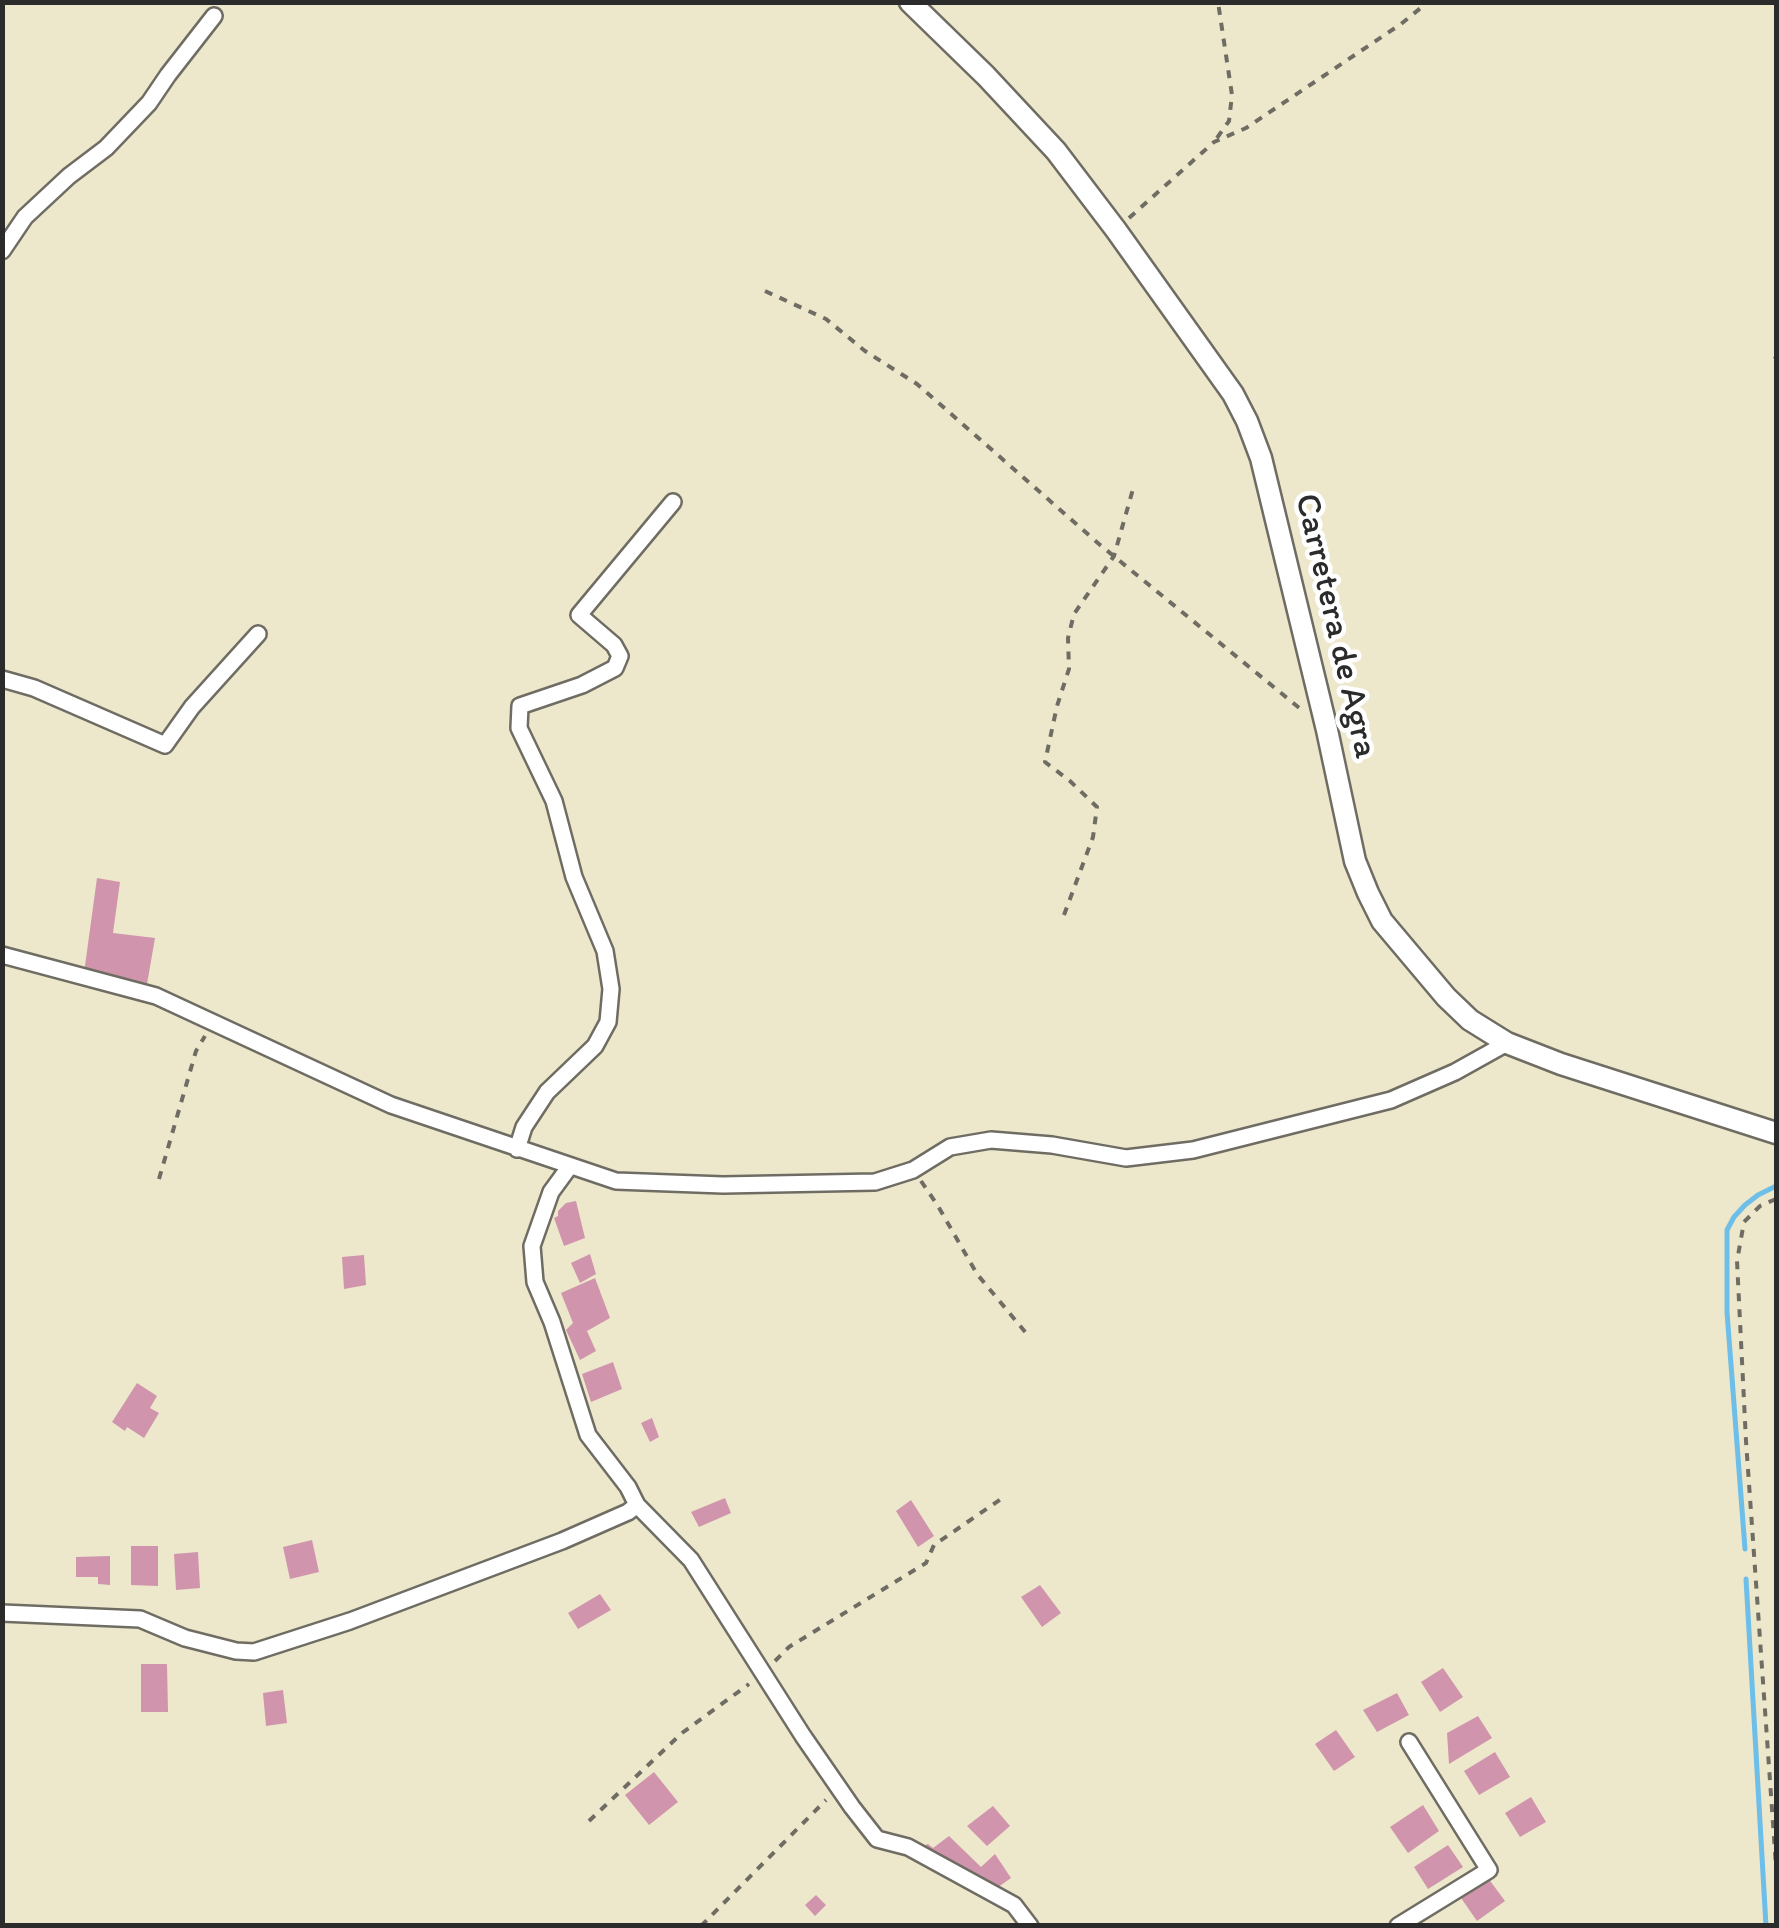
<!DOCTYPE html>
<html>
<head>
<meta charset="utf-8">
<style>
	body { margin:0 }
	#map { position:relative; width:1779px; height:1928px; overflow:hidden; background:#ede8cc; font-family:Itim,sans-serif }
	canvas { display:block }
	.frame { position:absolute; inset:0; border:5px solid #2b2b2b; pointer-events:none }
</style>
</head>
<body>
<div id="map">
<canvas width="1779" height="1928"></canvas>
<div class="frame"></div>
</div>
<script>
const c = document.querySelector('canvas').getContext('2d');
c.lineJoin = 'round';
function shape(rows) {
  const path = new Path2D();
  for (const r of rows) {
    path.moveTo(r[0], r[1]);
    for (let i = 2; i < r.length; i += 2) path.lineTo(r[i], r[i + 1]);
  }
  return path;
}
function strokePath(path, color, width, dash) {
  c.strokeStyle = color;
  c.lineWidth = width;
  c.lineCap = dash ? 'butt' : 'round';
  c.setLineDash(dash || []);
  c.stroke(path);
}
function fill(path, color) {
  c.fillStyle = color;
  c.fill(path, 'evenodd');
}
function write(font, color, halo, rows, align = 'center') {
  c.font = font + ' Itim,sans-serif';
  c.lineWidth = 9;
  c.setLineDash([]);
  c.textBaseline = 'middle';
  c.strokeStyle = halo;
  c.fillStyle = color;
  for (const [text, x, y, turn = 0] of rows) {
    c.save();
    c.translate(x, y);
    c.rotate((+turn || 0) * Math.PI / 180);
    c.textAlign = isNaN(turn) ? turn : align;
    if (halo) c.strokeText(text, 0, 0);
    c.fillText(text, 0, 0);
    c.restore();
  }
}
strokePath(shape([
	[1745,1549,1727,1312,1727,1230,1734,1217,1745,1205,1758,1195,1776,1186],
	[1746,1579,1766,1926]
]), '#6dbee8', 5);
fill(shape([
	[97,878,120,882,113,933,155,938,146,990,84,973],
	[576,1201,585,1238,564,1246,554,1218,558,1216,558,1211,566,1203],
	[590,1254,596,1274,580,1283,571,1263],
	[364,1255,366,1285,344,1289,342,1257],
	[595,1278,610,1318,587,1331,596,1351,580,1360,566,1330,573,1323,561,1293],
	[613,1362,622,1389,591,1402,582,1374],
	[137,1383,157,1396,150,1408,159,1413,144,1438,127,1427,125,1431,112,1422],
	[652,1418,659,1437,650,1442,641,1423],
	[725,1498,731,1513,699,1527,691,1512],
	[911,1500,934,1536,918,1547,896,1511],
	[312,1540,319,1572,290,1579,283,1547],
	[131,1546,158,1546,158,1586,131,1585],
	[198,1552,200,1588,176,1590,174,1554],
	[110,1556,110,1585,98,1584,98,1577,76,1577,76,1557],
	[1040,1585,1061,1613,1042,1627,1021,1597],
	[600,1594,611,1610,578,1629,568,1613],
	[141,1664,167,1664,168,1712,141,1712],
	[1443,1668,1463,1697,1440,1712,1421,1682],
	[283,1690,287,1723,266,1726,263,1693],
	[1397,1693,1409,1715,1377,1732,1363,1710],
	[1478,1716,1492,1738,1449,1764,1447,1733],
	[1336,1730,1355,1757,1334,1771,1315,1744],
	[1495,1752,1510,1777,1479,1795,1464,1771],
	[654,1772,678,1802,649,1825,625,1795],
	[1531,1797,1546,1822,1520,1837,1505,1813],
	[1423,1805,1439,1831,1408,1853,1390,1827],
	[993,1806,1010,1826,987,1846,967,1826],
	[949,1836,981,1867,995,1854,1011,1878,994,1890,923,1846,928,1844,933,1848],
	[1448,1845,1463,1867,1428,1889,1414,1867],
	[1488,1878,1505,1901,1477,1921,1461,1898],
	[816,1895,826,1905,815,1916,805,1905]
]), '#d095ac');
const minor = shape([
	[2,251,25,217,69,176,106,148,149,103,168,75,214,16],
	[2,679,34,688,165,745,192,707,258,634],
	[2,955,156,996,391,1105,616,1181,723,1185,875,1182,913,1170,950,1147,991,1140,1052,1145,1126,1158,1193,1150,1391,1100,1455,1072,1507,1043],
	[517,1149,524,1127,547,1092,595,1046,608,1022,611,989,605,951,574,877,554,801,519,728,520,706,582,685,615,668,620,656,614,645,579,615,673,502],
	[570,1166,551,1192,532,1246,535,1282,552,1322,588,1435,628,1487,637,1505,691,1560,803,1736,852,1807,877,1839,908,1847,1014,1905,1030,1926],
	[2,1613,140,1619,185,1638,236,1651,254,1652,350,1621,562,1541,628,1512,637,1505],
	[1398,1926,1489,1870,1409,1742]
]);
const tertiary = shape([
	[910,2,986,76,1056,151,1116,230,1233,394,1247,421,1261,458,1327,730,1355,861,1368,893,1382,921,1446,997,1470,1020,1507,1043,1561,1064,1776,1133]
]);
strokePath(minor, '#6f6d63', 20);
strokePath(tertiary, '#6f6d63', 25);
strokePath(shape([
	[1217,138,1229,121,1232,95,1218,2],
	[1129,218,1214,142,1246,128,1401,24,1428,2],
	[765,291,826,319,865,351,917,384,1099,544,1303,711],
	[1774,359,1776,358],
	[1064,915,1093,837,1097,807,1070,781,1045,762,1057,706,1069,669,1068,638,1074,614,1114,556,1133,489],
	[159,1179,196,1051,205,1036],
	[921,1181,938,1206,977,1274,1026,1333],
	[1776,1199,1760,1206,1744,1222,1737,1261,1746,1441,1776,1866],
	[775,1661,789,1647,926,1563,934,1545,1004,1497],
	[589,1821,682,1733,749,1684],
	[701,1926,826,1800]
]), '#6f6d63', 4, [8, 8]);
strokePath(minor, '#fff', 15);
strokePath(tertiary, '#fff', 20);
write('35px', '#2b2b2b', '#fff', [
	["Carretera de Agra",1335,626,77]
]);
</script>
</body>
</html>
